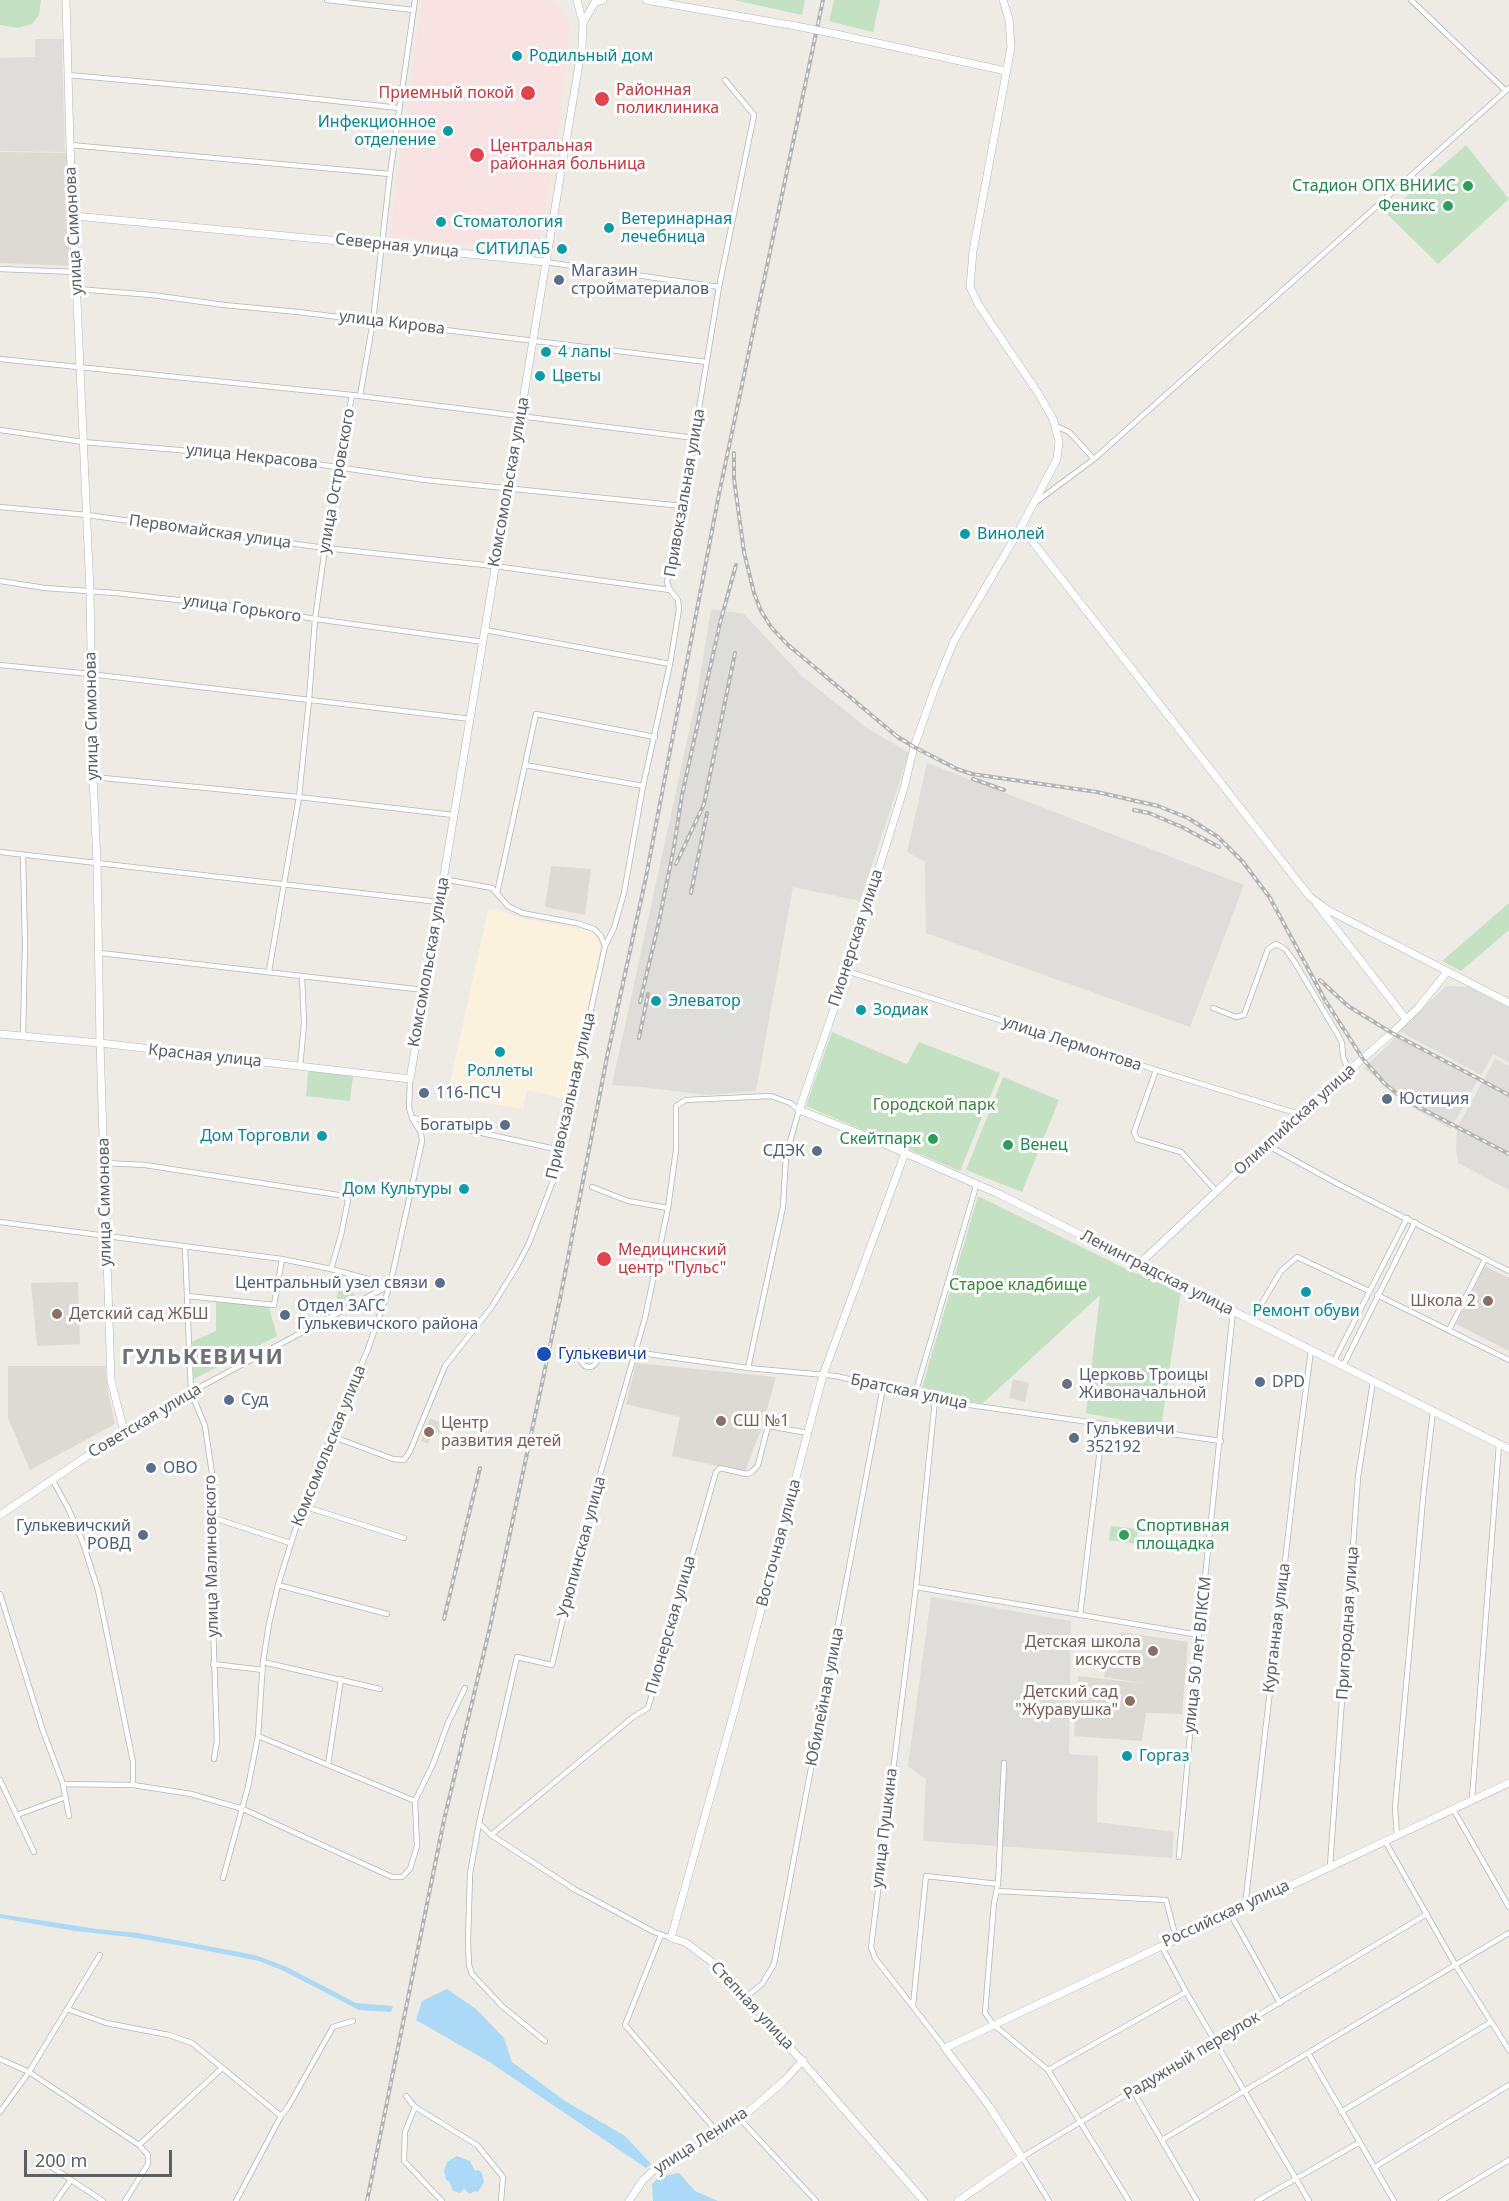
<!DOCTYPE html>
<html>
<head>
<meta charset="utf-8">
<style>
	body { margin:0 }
	#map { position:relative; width:1509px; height:2201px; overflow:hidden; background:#edebe4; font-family:"Noto Sans",sans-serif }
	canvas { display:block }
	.scale { position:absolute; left:24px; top:2150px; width:148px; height:27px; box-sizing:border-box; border:3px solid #5c6063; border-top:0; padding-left:8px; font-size:18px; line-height:21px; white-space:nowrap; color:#5c6063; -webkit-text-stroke:4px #fff; paint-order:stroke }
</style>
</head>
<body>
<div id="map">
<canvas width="1509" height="2201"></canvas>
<div class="scale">200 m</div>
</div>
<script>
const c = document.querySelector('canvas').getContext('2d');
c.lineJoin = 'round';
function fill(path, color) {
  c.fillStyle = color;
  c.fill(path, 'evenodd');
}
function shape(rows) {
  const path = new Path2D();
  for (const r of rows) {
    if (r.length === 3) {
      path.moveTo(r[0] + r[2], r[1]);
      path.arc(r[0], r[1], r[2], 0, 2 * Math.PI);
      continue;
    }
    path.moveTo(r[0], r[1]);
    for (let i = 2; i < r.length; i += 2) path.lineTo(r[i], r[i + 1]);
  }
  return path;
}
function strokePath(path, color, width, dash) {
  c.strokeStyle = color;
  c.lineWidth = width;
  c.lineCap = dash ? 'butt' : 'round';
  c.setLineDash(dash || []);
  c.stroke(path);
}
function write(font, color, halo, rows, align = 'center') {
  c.font = font + ' "Noto Sans",sans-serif';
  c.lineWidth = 6;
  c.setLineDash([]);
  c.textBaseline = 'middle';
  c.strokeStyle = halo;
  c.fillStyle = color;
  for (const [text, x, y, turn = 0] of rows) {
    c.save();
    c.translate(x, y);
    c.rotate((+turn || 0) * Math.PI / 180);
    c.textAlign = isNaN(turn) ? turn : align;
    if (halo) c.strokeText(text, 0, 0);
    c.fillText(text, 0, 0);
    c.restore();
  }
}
fill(shape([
	[496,909,520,918,592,931,601,946,567,1099,527,1090,523,1109,464,1099,448,1092,488,910]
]), '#faf2dc');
fill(shape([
	[35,39,64,39,62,48,65,152,0,151,0,58,35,57],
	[711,609,744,614,803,677,867,728,909,753,860,901,793,887,756,1091,707,1095,641,1087,612,1085,697,695],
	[927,763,1244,885,1190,1027,926,933,925,862,907,852],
	[1446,986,1469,987,1509,1008,1509,1062,1493,1054,1481,1075,1399,1031],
	[1396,1037,1477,1081,1451,1129,1405,1103,1364,1068],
	[1495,1059,1509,1066,1509,1190,1458,1163,1456,1150,1457,1128],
	[931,1597,1071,1621,1069,1754,1098,1756,1097,1822,1174,1832,1172,1858,923,1841,926,1779,908,1766]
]), '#dfddd9');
fill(shape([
	[0,152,69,153,73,266,0,263],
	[551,866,591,869,585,915,545,907],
	[1485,1266,1509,1278,1509,1351,1456,1324],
	[78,1282,80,1344,37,1346,31,1283],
	[636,1363,776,1377,763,1424,745,1472,672,1456,680,1417,626,1404],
	[8,1366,105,1366,109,1397,115,1424,30,1470,8,1418],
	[1013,1379,1029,1383,1025,1402,1009,1398],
	[430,1418,444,1424,440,1433,434,1431,428,1444,421,1441],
	[1121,1632,1188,1642,1182,1714,1146,1713,1142,1741,1074,1736,1078,1676,1147,1684,1104,1677,1106,1661,1117,1662]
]), '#dddad3');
fill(shape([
	[422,0,552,0,570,23,561,114,538,251,390,236]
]), '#f9e3e2');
fill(shape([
	[0,0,41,0,39,15,32,24,18,28,0,25],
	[734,0,805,0,802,15],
	[834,0,880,0,873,32,829,21],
	[1466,145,1509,199,1438,264,1387,214],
	[1509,903,1509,930,1461,971,1442,961],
	[832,1032,907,1064,919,1042,1000,1073,960,1171,806,1106],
	[308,1071,353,1076,350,1101,306,1096],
	[1003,1077,1059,1100,1022,1192,966,1170],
	[978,1196,1128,1270,1181,1291,1161,1428,1086,1413,1100,1295,983,1403,931,1397,921,1391],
	[338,1287,354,1293,355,1297,336,1308],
	[216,1300,269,1307,277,1336,194,1379,191,1342,216,1331],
	[1111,1526,1138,1529,1136,1544,1109,1540]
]), '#c4e2c3');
fill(shape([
	[0,1914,97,1929,138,1933,255,1955,287,1967,356,2003,393,2006,391,2012,359,2010,284,1971,259,1961,183,1946,130,1937,75,1931,0,1918],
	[447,1989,476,2009,504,2038,512,2062,565,2101,625,2136,651,2164,646,2168,491,2063,416,2020,422,2001],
	[457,2156,470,2161,475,2171,478,2170,482,2173,484,2182,478,2192,475,2191,470,2194,464,2189,460,2193,453,2191,449,2181,446,2180,444,2171,447,2162],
	[679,2173,695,2191,718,2201,653,2201,652,2184,661,2176]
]), '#abd9f6');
const street = shape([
	[327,0,413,10],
	[1411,0,1506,91],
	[68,75,235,90,399,108],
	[70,145,390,174],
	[545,262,719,287],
	[0,269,76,272],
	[77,289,152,295,224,305,298,312,707,362],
	[0,359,352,395],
	[360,396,695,438],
	[1056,426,1069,432,1094,459],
	[0,430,83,442,275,458,425,480,683,506],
	[1036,502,1094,459,1509,88],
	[0,507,87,515,325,548,494,566,670,590],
	[0,581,45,588,116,593,249,608,315,619,484,642],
	[485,630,670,664],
	[0,665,90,674,471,719],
	[525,765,643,786],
	[93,777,299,797,453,815],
	[0,852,439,902],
	[497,893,536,714,655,737],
	[605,946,614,928,624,893,643,786,670,664,679,609,678,600,670,590,667,582,669,571,683,506,719,287,754,115,725,80],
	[100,953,424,990],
	[269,971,299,797,309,700,315,619,325,548,352,395,360,396,373,321,390,174,415,0],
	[847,971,1156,1070,1299,1114],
	[1213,1008,1236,1017,1244,1015,1268,949,1276,944,1285,949,1294,961,1338,1035,1342,1043,1343,1057,1349,1071],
	[23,1035,25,944,23,855],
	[300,1067,304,1024,302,976],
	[1156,1070,1134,1132,1137,1139,1181,1152,1216,1191],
	[413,1118,560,1150],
	[1267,1145,1336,1183,1509,1271],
	[104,1163,145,1165,345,1196,348,1200,341,1235,331,1269],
	[592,1187,628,1201,668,1208],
	[0,1222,282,1259,331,1269,390,1285],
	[185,1247,191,1392,205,1426,214,1487,210,1540,216,1711,217,1741,214,1759],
	[1377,1295,1509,1360],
	[187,1296,274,1305,282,1259],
	[1252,1320,1281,1271,1297,1257,1369,1291],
	[1449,1330,1485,1259],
	[589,1359,8],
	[596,1356,641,1353,748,1368,836,1376,935,1400,1221,1441],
	[1334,1361,1407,1218],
	[1343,1366,1415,1222],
	[915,1394,977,1183],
	[935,1400,916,1587,871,1947,875,1958,945,2048],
	[124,1431,191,1392,390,1285],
	[331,1436,393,1459,404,1460,410,1451,445,1366,491,1308,517,1266,529,1243,553,1181,605,946,601,936,594,929,576,923,522,913,508,906,492,888,443,879],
	[52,1479,68,1508,83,1543,98,1590,133,1762,133,1785],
	[303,1506,404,1538],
	[211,1517,290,1543],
	[278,1585,387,1614],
	[916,1587,1199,1635],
	[0,1594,43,1731,63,1784,69,1816],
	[1080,1615,1103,1424],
	[263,1662,380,1689],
	[213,1664,263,1670],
	[258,1736,415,1801],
	[1004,1763,998,1884,994,1903,985,2013,993,2024,1048,2070,1129,2201],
	[328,1765,341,1679],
	[0,1780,34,1852],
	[63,1784,133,1785,191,1794,243,1809,392,1877,402,1877,410,1869,417,1846,415,1801,433,1764,448,1723,465,1688],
	[1472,1799,1499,1444],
	[1453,1809,1509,1907],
	[17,1815,66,1797],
	[479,1823,491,1835,574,1889,654,1932,671,1938],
	[491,1835,633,1717,648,1708,716,1472,720,1468,746,1474,752,1472,758,1465,768,1426,808,1433],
	[1397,1835,1395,1808,1424,1488,1433,1411],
	[1385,1841,1456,1966,1509,2050],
	[1179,1857,1199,1635,1233,1311],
	[1330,1866,1358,1477,1373,1381],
	[223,1878,248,1787,258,1736,263,1662,269,1624,278,1585,297,1524,331,1436,368,1349,390,1285,422,1141,421,1133,412,1118,409,1108,410,1079],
	[997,1891,1166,1900,1176,1938],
	[1245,1906,1297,1458,1311,1350],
	[1230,1913,1280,2003],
	[661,1935,625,2025,719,2134],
	[1161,1945,1186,1992,1309,2201],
	[746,1997,762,1984,774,1964,883,1387],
	[913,2006,926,1876,998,1884],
	[67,2009,106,2023,169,2035,192,2043,281,2116],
	[545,2041,503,2007,472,1974,469,1965,468,1941,470,1874,479,1823,517,1657,552,1665,582,1537,645,1318,668,1208,676,1150,676,1106,686,1100,771,1096,790,1103,799,1110,786,1156,783,1207,748,1368],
	[1308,2053,1394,2201],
	[0,2059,29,2072,139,2145,148,2155,148,2164,125,2201],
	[1048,2070,1186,1992],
	[1133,2091,1197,2201],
	[406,2096,415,2107,477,2145,503,2177,501,2201],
	[415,2107,405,2132,404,2161,442,2201],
	[0,2112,29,2072,100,1955],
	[1341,2112,1491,2022],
	[740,2119,816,2201],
	[1162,2140,1509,1933],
	[139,2145,221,2069],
	[50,2166,103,2201],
	[1375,2167,1509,2085],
	[56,2201,71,2180],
	[236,2201,281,2116,288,2107,333,2027,353,2021],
	[1049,2201,1022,2157,1427,1914],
	[1257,2201,1360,2142],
	[1441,2201,1509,2160]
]);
const secondary = shape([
	[646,0,796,26],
	[1003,0,1009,19,1011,47,973,251,970,287,978,304,1038,393,1053,419,1059,441,1057,459,1021,527,954,641,935,688,914,747,904,788,847,971,799,1110,866,1136,999,1194,1509,1449],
	[583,23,595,2,603,0],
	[831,33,1006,71],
	[74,216,382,245,545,262],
	[1021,527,1310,897,1328,910,1509,1003],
	[1316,903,1406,1019],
	[0,1034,100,1043,410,1079,582,46,583,23,577,0],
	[905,1153,823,1375,735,1708,671,1938,685,1942,712,1962,746,1997,924,2201],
	[1139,1264,1299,1114,1392,1033,1418,1008,1447,972],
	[0,1515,124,1431,111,1381,100,1043,97,862,93,777,90,591,70,145,66,0],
	[629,2201,643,2180,654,2170,719,2134,740,2119,784,2081,803,2060],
	[958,2201,1022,2157,989,2106,945,2048,1509,1783]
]);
strokePath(street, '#b2b5b8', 6);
strokePath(secondary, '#b3b7ba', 8);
strokePath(street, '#fff', 4.5);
strokePath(secondary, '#fff', 7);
const rail = shape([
	[734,453,734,479,744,552,754,593,761,611,771,627,787,644,900,739],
	[895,735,914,747,957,769,972,774,1097,792,1158,806,1188,818,1218,837,1243,862,1270,898,1325,1000,1363,1059,1385,1084,1405,1100,1509,1154],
	[973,779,1004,790],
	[1134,810,1149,813,1182,827,1219,847],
	[676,864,704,804,735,653],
	[691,893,707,813],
	[1320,980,1348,1006,1392,1033,1509,1095],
	[640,1002,658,926,674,847,682,795,720,623,736,565],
	[639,1038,648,994],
	[444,1619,480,1468],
	[367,2201,444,1820,490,1627,561,1294,607,1057,646,877,719,494,823,0]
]);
strokePath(rail, '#b2b3b3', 4);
strokePath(rail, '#fff', 1.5, [4.5]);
const secondaryBridge = shape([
	[796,26,831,33]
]);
strokePath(secondaryBridge, '#b3b7ba', 8, []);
strokePath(secondaryBridge, '#fff', 7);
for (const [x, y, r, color] of [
	[517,56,6,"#0f9aa8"],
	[528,93,8,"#e0444e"],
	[602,99,8,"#e0444e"],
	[448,131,6,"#0f9aa8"],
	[477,155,8,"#e0444e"],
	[1468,186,6,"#2e9e5b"],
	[1448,206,6,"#2e9e5b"],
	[441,222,6,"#0f9aa8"],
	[609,228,6,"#0f9aa8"],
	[562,249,6,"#0f9aa8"],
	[559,280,6,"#5c6f8a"],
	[546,352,6,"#0f9aa8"],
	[540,376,6,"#0f9aa8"],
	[965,534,6,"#0f9aa8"],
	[656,1001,6,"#0f9aa8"],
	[861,1010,6,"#0f9aa8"],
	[500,1052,6,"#0f9aa8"],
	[424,1093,6,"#5c6f8a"],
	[1387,1099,6,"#5c6f8a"],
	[505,1125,6,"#5c6f8a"],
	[322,1136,6,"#0f9aa8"],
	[933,1139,6,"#2e9e5b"],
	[1008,1145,6,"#2e9e5b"],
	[817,1151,6,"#5c6f8a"],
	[464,1189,6,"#0f9aa8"],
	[604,1259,8,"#e0444e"],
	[440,1283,6,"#5c6f8a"],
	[1306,1292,6,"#0f9aa8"],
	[1488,1301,6,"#8d6e63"],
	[57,1314,6,"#8d6e63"],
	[285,1315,6,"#5c6f8a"],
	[544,1354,8,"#1a4fb4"],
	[1260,1382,6,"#5c6f8a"],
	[1067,1384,6,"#6b7280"],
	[229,1400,6,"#5c6f8a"],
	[721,1421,6,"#8d6e63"],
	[429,1432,6,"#8d6e63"],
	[1074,1438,6,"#5c6f8a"],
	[151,1468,6,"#5c6f8a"],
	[143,1535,6,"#5c6f8a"],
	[1124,1535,6,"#2e9e5b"],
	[1153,1651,6,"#8d6e63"],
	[1130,1701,6,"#8d6e63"],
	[1127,1756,6,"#0f9aa8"]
]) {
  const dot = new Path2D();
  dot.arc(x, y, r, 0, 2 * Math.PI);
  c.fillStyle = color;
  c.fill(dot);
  strokePath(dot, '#fff', 2);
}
write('16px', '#0d838f', '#fff', [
	["Родильный дом",529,56],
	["Инфекционное",436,122,"right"],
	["отделение",436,140,"right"],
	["Ветеринарная",621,219],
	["лечебница",621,237],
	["Стоматология",453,222],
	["СИТИЛАБ",550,249,"right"],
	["4 лапы",558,352],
	["Цветы",552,376],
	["Винолей",977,534],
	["Элеватор",668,1001],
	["Зодиак",873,1010],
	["Роллеты",500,1071,"center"],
	["Дом Торговли",310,1136,"right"],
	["Дом Культуры",452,1189,"right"],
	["Ремонт обуви",1306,1311,"center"],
	["Горгаз",1139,1756]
], 'left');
write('16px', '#be3a42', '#fff', [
	["Районная",616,90],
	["поликлиника",616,108],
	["Приемный покой",514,93,"right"],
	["Центральная",490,146],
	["районная больница",490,164],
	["Медицинский",618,1250],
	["центр \"Пульс\"",618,1268]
], 'left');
write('16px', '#27864d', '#fff', [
	["Стадион ОПХ ВНИИС",1456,186],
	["Феникс",1436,206],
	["Скейтпарк",921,1139],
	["Венец",1020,1145,"left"],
	["Спортивная",1136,1526,"left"],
	["площадка",1136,1544,"left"]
], 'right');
write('16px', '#5c6063', '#fff', [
	["улица Симонова",74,231,-93],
	["Северная улица",397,246,6],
	["улица Кирова",392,323,7],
	["улица Некрасова",252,457,6],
	["улица Островского",337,481,-80],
	["Комсомольская улица",509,482,-80],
	["Привокзальная улица",685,493,-80],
	["Первомайская улица",210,532,8],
	["улица Горького",242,609,8],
	["улица Симонова",92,716,-91],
	["Пионерская улица",856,938,-72],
	["Комсомольская улица",429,962,-80],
	["улица Лермонтова",1072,1044,18],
	["Красная улица",205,1056,6],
	["Привокзальная улица",571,1096,-77],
	["Олимпийская улица",1295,1120,-42],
	["улица Симонова",105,1202,-91],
	["Ленинградская улица",1157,1273,27],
	["Братская улица",909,1392,12],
	["Советская улица",145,1421,-31],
	["Комсомольская улица",329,1446,-68],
	["Восточная улица",779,1543,-75],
	["Урюпинская улица",582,1547,-75],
	["улица Малиновского",212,1556,-91],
	["Пригородная улица",1348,1623,-86],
	["Пионерская улица",671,1625,-74],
	["Курганная улица",1277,1628,-83],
	["улица 50 лет ВЛКСМ",1198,1655,-84],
	["Юбилейная улица",825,1697,-79],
	["улица Пушкина",885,1828,-83],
	["Российская улица",1226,1914,-25],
	["Степная улица",752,2006,47],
	["Радужный переулок",1192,2056,-31],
	["улица Ленина",701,2141,-33]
]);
write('16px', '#4e5e75', '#fff', [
	["Магазин",571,271],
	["стройматериалов",571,289],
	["116-ПСЧ",436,1093],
	["Юстиция",1399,1099],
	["Богатырь",493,1125,"right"],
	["СДЭК",805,1151,"right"],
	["Центральный узел связи",428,1283,"right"],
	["Отдел ЗАГС",297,1306],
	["Гулькевичского района",297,1324],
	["DPD",1272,1382],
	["Суд",241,1400],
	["Гулькевичи",1086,1429],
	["352192",1086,1447],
	["ОВО",163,1468],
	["Гулькевичский",131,1526,"right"],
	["РОВД",131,1544,"right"]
], 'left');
write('16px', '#3e813e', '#fff', [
	["Городской парк",934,1105],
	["Старое кладбище",1018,1285]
]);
write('16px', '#785e54', '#fff', [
	["Школа 2",1476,1301],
	["Детский сад ЖБШ",69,1314,"left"],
	["СШ №1",733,1421,"left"],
	["Центр",441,1423,"left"],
	["развития детей",441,1441,"left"],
	["Детская школа",1141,1642],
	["искусств",1141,1660],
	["Детский сад",1118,1692],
	["\"Журавушка\"",1118,1710]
], 'right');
write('16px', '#164399', '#fff', [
	["Гулькевичи",558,1354]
], 'left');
write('16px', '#5b616d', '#fff', [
	["Церковь Троицы",1079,1375],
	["Живоначальной",1079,1393]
], 'left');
c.letterSpacing = '1.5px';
write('bold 22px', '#6d7275', '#fff', [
	["ГУЛЬКЕВИЧИ",203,1358]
]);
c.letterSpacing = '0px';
</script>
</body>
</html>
